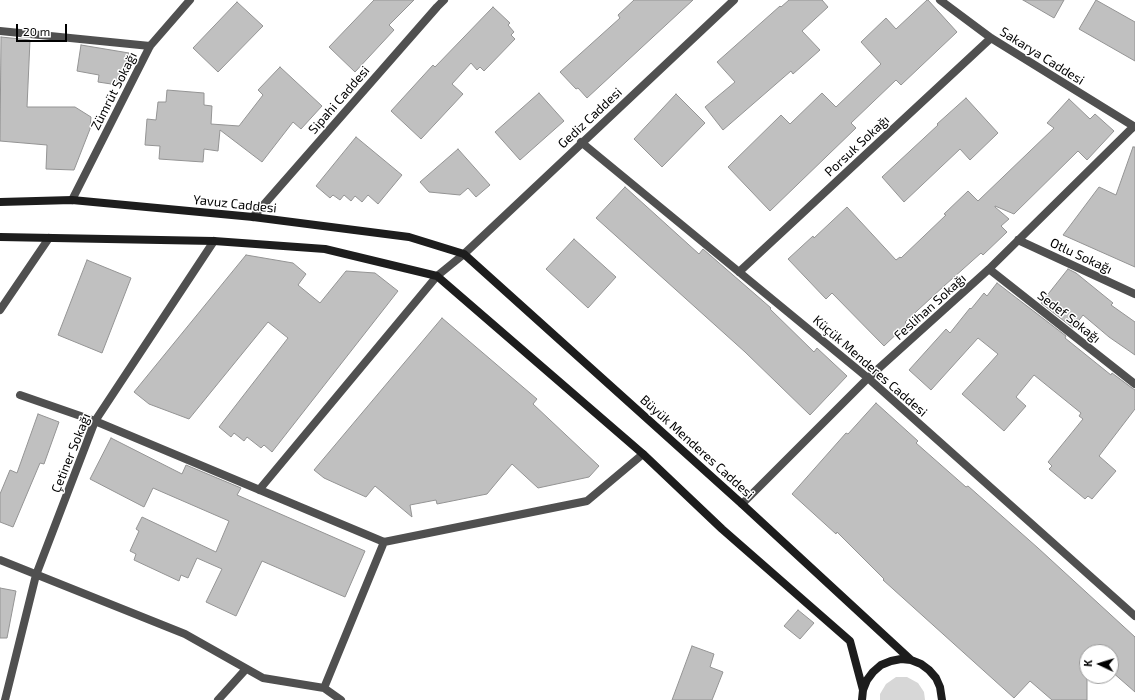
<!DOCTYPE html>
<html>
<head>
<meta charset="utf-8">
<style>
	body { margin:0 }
	#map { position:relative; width:1135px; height:700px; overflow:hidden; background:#fff; font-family:"Exo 2",sans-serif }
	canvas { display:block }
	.north { position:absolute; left:1079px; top:644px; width:40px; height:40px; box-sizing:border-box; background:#fff; border:1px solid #999; border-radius:50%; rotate:274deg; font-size:11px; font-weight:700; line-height:16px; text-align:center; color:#000 }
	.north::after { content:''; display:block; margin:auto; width:14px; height:18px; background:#000; clip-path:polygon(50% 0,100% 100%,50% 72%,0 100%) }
	.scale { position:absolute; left:16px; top:24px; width:51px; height:18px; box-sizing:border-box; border:2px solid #000; border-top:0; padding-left:5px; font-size:12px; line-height:14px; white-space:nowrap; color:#000; -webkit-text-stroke:3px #fff; paint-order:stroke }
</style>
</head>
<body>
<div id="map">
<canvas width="1135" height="700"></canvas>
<div class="north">K</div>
<div class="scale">20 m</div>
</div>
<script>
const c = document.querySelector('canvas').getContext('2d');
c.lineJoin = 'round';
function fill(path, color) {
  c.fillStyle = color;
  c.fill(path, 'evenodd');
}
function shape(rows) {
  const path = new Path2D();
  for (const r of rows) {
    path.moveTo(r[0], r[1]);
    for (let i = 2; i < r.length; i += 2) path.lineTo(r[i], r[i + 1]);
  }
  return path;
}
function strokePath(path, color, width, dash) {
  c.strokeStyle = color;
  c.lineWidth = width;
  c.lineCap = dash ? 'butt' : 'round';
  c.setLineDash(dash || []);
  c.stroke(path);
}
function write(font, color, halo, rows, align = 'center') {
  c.font = font + ' "Exo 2",sans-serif';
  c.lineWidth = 3;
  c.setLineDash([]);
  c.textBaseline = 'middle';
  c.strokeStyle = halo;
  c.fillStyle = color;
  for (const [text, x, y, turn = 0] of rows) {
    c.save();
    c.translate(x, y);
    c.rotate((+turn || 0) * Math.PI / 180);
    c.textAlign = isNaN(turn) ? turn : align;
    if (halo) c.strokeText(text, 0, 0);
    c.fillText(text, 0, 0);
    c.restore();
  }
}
fill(shape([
	[896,677,907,677,918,683,924,692,925,700,880,700,880,694,886,684]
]), '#d7d7d7');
const building = shape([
	[374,0,414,0,389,25,394,30,355,72,329,47,374,0],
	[634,0,693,0,587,98,578,88,576,89,560,72,620,18,618,15,634,0],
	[789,0,822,0,828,7,802,31,820,50,793,74,791,71,723,130,705,107,735,82,717,62,780,6,781,7,789,0],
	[927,0,928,0,957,32,901,85,896,80,851,123,856,128,770,211,728,167,781,115,790,124,822,93,836,107,881,64,861,42,886,18,896,29,927,0],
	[1023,0,1064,0,1054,18,1023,0],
	[1096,0,1135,22,1135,61,1079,29,1096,0],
	[237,2,263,26,218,72,193,48,237,2],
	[493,7,510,23,508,25,514,32,511,35,515,39,484,71,480,67,477,70,471,63,452,84,463,94,421,139,391,111,433,65,435,67,493,7],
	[1,37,30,40,27,107,75,107,91,117,90,129,74,170,46,169,47,145,0,141,1,37],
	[81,45,129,53,124,79,119,78,118,85,98,82,99,75,77,71,81,45],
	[280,67,322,106,301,129,293,122,262,162,220,130,218,151,204,149,203,162,159,159,160,146,145,145,147,119,156,120,158,102,166,102,167,90,204,93,204,105,212,106,211,124,239,126,263,95,258,90,280,67],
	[539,93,564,121,520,160,495,132,539,93],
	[676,94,705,123,662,167,634,139,676,94],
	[966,98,998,133,970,160,960,149,904,202,882,177,938,125,937,124,966,98],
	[1069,99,1090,119,1095,114,1114,131,1087,160,1078,151,1014,214,995,206,995,207,1009,219,1001,226,1007,232,983,255,981,253,944,286,905,322,907,324,884,346,832,293,826,299,788,259,813,236,814,238,847,207,896,260,900,257,901,258,946,215,944,214,968,191,978,201,1054,128,1047,123,1069,99],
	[356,137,402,175,378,204,368,195,362,202,355,196,351,201,344,195,340,200,333,195,330,198,316,186,356,137],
	[1133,147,1135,147,1135,267,1063,235,1099,187,1116,195,1133,147],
	[458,149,490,185,476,197,468,188,460,195,429,192,420,182,458,149],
	[625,187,699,254,703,249,771,308,770,309,814,352,817,348,847,376,810,415,745,352,596,218,625,187],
	[574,239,616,277,588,308,546,269,574,239],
	[246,255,293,263,306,274,298,285,320,303,346,271,375,273,398,291,272,452,264,445,261,448,247,437,244,441,234,433,231,437,219,427,288,338,268,322,189,419,149,404,134,392,246,255],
	[87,260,131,278,102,353,58,335,87,260],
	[1068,269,1076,273,1113,303,1111,305,1135,322,1135,355,1109,337,1083,315,1073,328,1041,303,1068,269],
	[997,283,1066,336,1065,338,1111,375,1112,373,1132,388,1135,390,1135,409,1099,456,1116,471,1092,499,1088,496,1085,499,1049,469,1052,466,1048,462,1083,419,1079,416,1081,413,1034,375,1016,397,1026,406,1004,431,962,394,998,354,978,338,931,390,909,370,946,329,950,333,970,308,971,309,984,293,987,296,997,283],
	[442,318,537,399,533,404,599,466,589,477,538,488,512,464,487,494,437,504,436,500,410,505,412,517,375,486,366,497,324,478,314,470,442,318],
	[876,403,918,441,916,443,966,487,968,486,1038,548,1135,637,1135,692,1111,671,1111,652,1087,652,1087,676,1089,676,1087,678,1087,700,1052,700,1030,681,1014,698,883,580,884,579,837,532,836,534,792,494,846,433,848,434,876,403],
	[38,414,59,422,44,464,40,463,13,527,0,522,0,494,10,470,17,473,38,414],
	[111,438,182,474,186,465,241,488,237,495,365,551,345,597,262,561,236,616,206,602,222,569,197,558,188,578,181,575,179,581,134,560,136,554,130,551,139,531,136,529,142,517,216,552,229,521,153,488,144,507,90,479,111,438],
	[0,588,16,591,7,638,0,638,0,588],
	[798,610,814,623,800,639,784,626,798,610],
	[692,646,714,654,710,667,723,672,712,700,672,700,692,646]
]);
fill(building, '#c0c0c0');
strokePath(building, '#949494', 1);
strokePath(shape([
	[940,0,991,38,1135,127],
	[0,31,150,46],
	[581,142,868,378,1135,616],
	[72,200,150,46,190,0],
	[253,217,437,7,444,0],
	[1018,240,1135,294],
	[989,269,1135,384],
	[739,272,991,38],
	[0,310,49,238],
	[20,395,95,421,384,542],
	[259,490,437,276,464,254,734,0],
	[742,504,868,378,989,269,1133,127],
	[0,560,185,634,263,678,324,688,341,700],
	[324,688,384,542,587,501,643,454],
	[5,700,36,575,95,421,214,241],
	[218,700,246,669]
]), '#505050', 8);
strokePath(shape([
	[0,202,72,200,253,217,409,237,464,254,742,504,911,660],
	[0,237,214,241,325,249,437,276,643,454,722,529,850,641,863,690],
	[862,700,863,690,867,680,873,672,881,665,891,661,901,659,911,660,921,664,929,670,936,678,940,687,942,700]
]), '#1d1d1d', 8);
write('13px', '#000', '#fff', [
	["Sakarya Caddesi",1042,56,32],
	["Zümrüt Sokağı",114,91,-63],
	["Sipahi Caddesi",339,100,-49],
	["Gediz Caddesi",590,118,-43],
	["Porsuk Sokağı",857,146,-43],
	["Yavuz Caddesi",235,204,6],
	["Otlu Sokağı",1081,256,25],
	["Feslihan Sokağı",930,307,-42],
	["Sedef Sokağı",1069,317,38],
	["Küçük Menderes Caddesi",870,366,41],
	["Büyük Menderes Caddesi",697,447,42],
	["Çetiner Sokağı",71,453,-68]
]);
</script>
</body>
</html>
